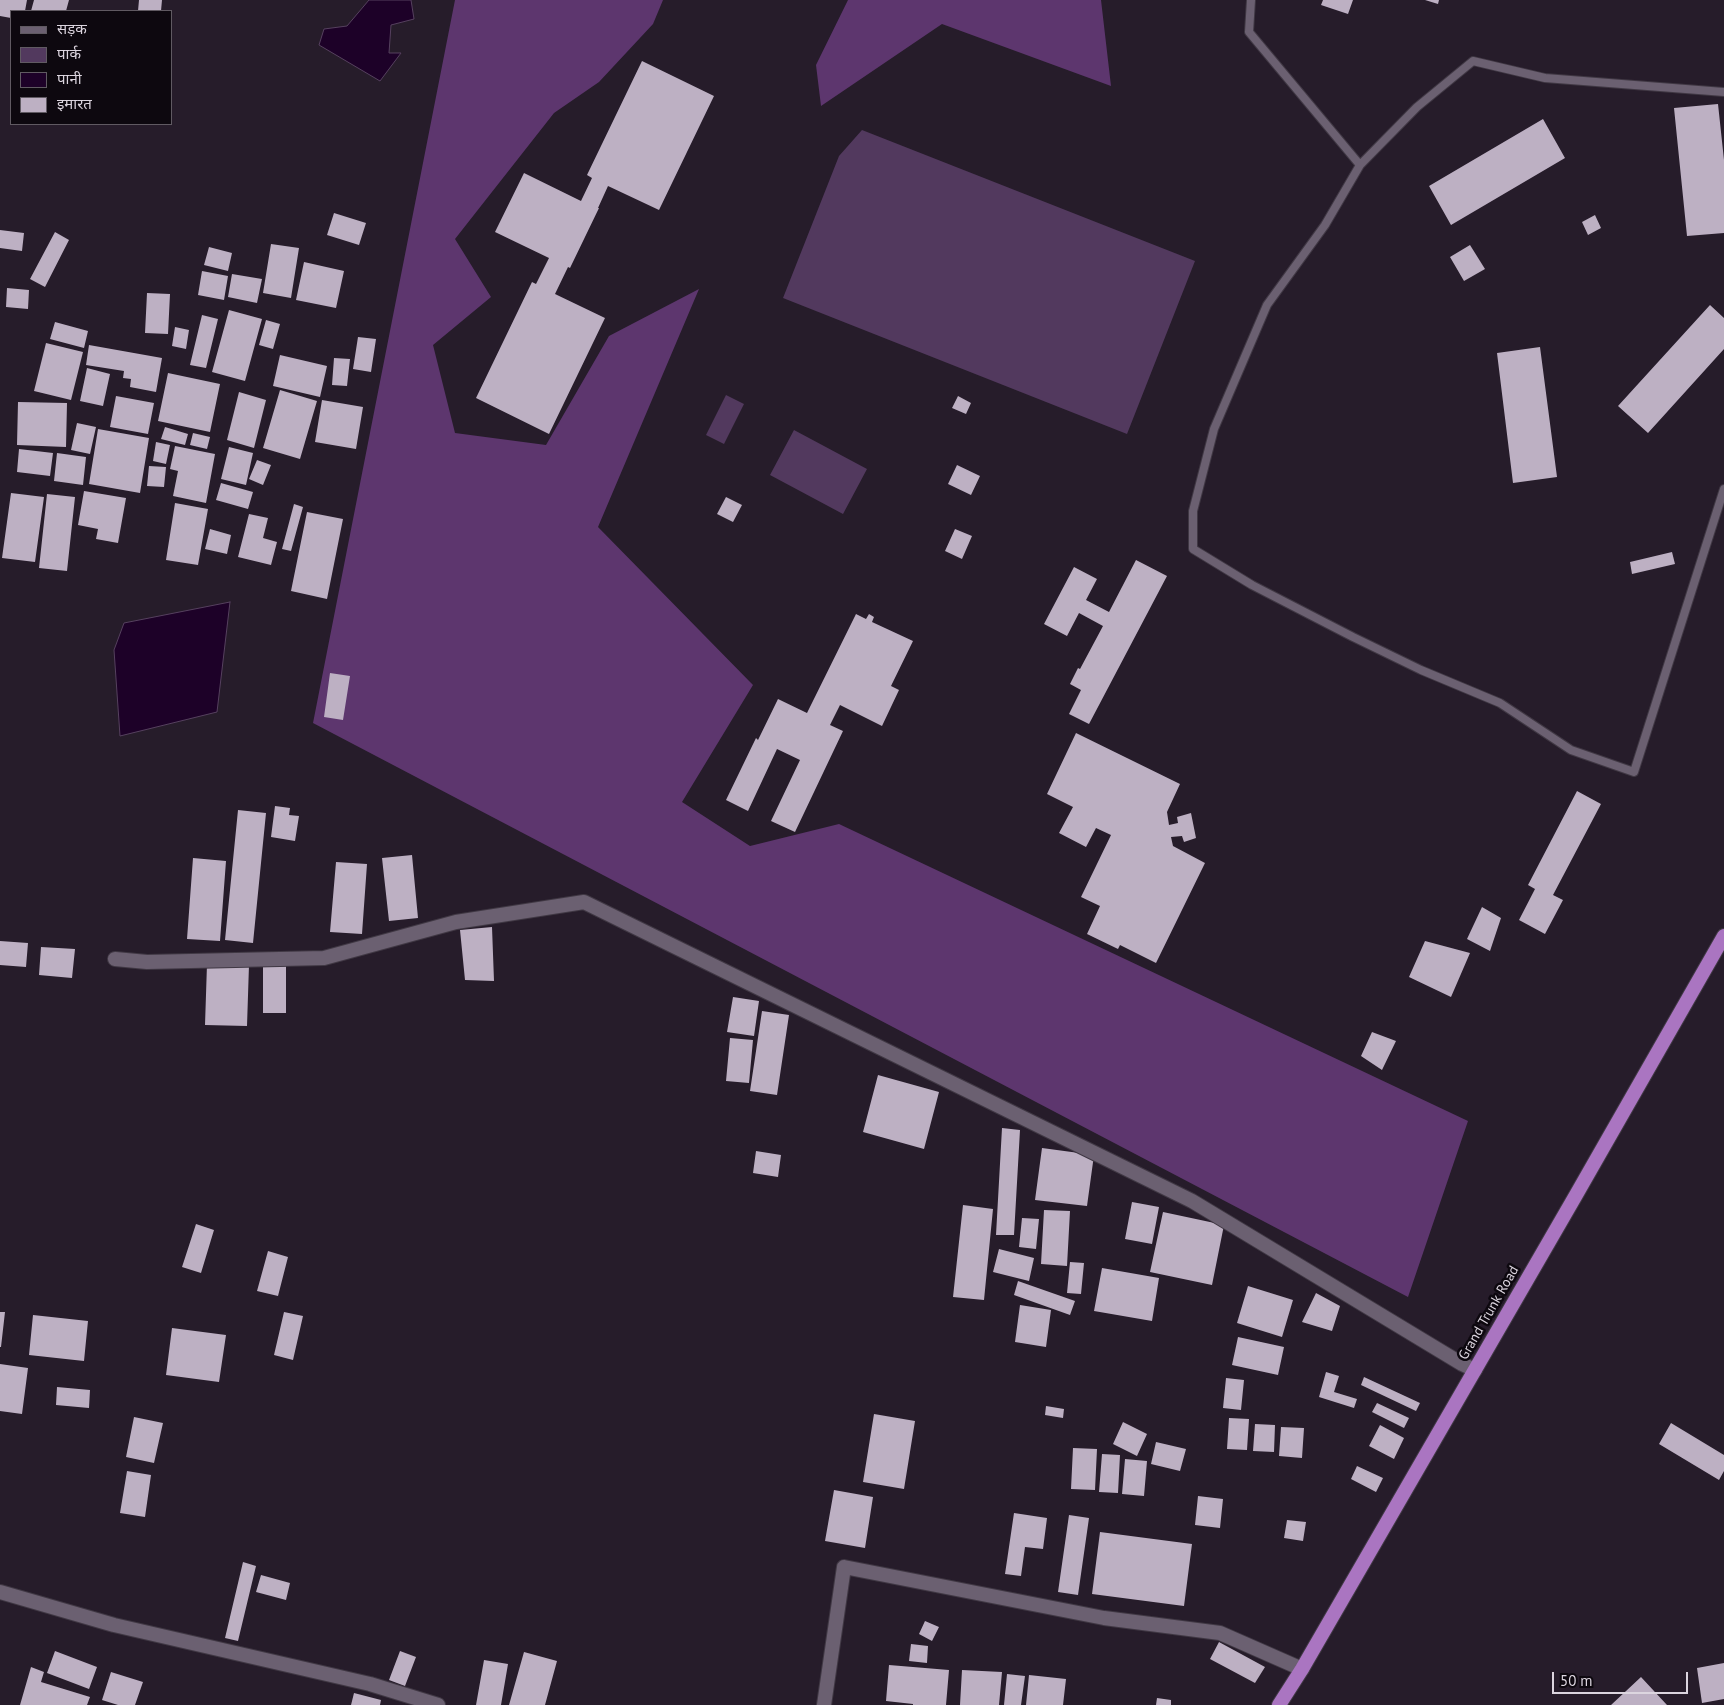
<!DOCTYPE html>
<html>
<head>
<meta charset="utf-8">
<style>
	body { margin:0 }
	#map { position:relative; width:1724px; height:1705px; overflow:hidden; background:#261c2a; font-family:"PT Sans","Noto Sans Devanagari",sans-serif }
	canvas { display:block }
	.legend { position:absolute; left:10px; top:10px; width:162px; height:115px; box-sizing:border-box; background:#0d080f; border:1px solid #605a62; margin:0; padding:6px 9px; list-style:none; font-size:15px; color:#dcd5df }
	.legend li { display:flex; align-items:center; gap:10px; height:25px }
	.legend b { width:25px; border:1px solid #605a62 }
	.scale { position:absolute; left:1552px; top:1672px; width:136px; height:22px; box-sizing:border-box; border:2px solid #dcd5df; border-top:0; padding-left:6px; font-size:15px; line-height:18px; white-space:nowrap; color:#dcd5df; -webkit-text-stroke:4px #0d080f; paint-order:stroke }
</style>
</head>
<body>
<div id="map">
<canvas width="1724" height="1705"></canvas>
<ul class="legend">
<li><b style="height:6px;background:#6b6071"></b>सड़क</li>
<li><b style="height:14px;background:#52395e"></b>पार्क</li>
<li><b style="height:14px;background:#1d0128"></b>पानी</li>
<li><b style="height:14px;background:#bdb0c3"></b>इमारत</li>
</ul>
<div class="scale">50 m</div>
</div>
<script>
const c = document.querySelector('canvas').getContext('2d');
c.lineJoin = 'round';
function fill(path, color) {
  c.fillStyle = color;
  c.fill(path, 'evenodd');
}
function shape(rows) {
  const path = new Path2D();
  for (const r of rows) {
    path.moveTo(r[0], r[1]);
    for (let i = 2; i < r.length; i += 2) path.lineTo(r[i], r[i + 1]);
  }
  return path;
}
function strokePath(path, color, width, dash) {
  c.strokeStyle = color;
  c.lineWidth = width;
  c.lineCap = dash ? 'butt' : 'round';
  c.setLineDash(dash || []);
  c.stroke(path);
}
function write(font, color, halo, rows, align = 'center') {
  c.font = font + ' "PT Sans",sans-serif';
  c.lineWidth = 5;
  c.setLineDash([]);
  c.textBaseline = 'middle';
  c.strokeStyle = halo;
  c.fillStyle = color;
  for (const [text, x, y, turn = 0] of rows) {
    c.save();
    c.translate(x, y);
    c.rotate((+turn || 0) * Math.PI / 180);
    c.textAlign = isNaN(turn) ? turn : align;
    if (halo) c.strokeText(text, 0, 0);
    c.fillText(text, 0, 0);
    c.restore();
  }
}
fill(shape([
	[862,130,1195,261,1127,434,783,298,839,156],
	[726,395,744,404,724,444,706,435],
	[794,430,867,469,843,514,770,475]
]), '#52395e');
fill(shape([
	[455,0,663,0,653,24,599,82,554,113,455,239,491,297,433,345,455,433,546,445,609,336,699,289,598,527,753,685,682,802,750,846,839,824,1468,1121,1408,1297,313,723],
	[848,0,1101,0,1111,86,942,24,821,106,816,65]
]), '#5d366e');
const water = shape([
	[369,0,411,0,414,19,391,25,389,53,401,53,380,81,319,45,324,29,347,26,369,0],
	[230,602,217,712,120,736,114,650,124,623,230,602]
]);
fill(water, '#1d0128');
strokePath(water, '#56415f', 1);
fill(shape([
	[0,0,27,0,25,11,11,11,11,18,0,16],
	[34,0,69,0,66,11,31,11],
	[139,0,162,0,161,11,138,11],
	[1323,0,1353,0,1348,14,1321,5],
	[1425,0,1439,0,1438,4],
	[642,61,714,96,659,210,608,186,598,208,599,208,570,268,568,267,555,294,605,318,549,434,476,398,532,282,536,284,549,258,495,232,524,173,581,201,592,178,587,175],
	[1718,104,1724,160,1724,233,1687,236,1674,108],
	[1543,119,1565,158,1451,225,1429,186],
	[334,213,366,223,359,245,327,235],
	[1595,215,1601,228,1588,235,1582,222],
	[0,230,24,233,22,251,0,248],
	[55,232,69,240,45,287,30,279],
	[271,244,299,248,291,298,263,293],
	[1470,245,1485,269,1464,281,1450,257],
	[209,247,232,253,228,271,204,265],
	[304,262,344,271,336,308,296,300],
	[202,271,228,276,224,300,198,295],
	[232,274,262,279,257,303,228,297],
	[7,288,29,290,28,309,6,307],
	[147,293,170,294,168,334,145,333],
	[1710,305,1724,318,1724,349,1648,433,1618,406],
	[229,310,262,319,245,381,212,372],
	[202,315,218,319,206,368,190,365],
	[266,320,280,324,273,349,259,345],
	[55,322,88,331,84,348,50,339],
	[175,327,189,330,186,349,172,346],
	[358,337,376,339,371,372,353,369],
	[46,343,83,352,71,400,34,391],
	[89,345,162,358,156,392,130,387,131,379,123,378,124,371,86,365],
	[1540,347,1557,477,1513,483,1497,353],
	[280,355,327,366,320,397,273,386],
	[334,358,350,359,347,386,332,385],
	[87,368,110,374,103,406,80,401],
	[168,373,220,384,210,432,158,421],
	[280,390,317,401,300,459,263,448],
	[239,392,266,400,254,448,227,440],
	[116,396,154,403,148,434,110,427],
	[958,396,971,403,966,414,952,408],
	[322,400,363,407,356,449,315,442],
	[18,402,67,403,66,447,17,445],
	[77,423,96,427,90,454,71,450],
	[165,427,188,434,185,445,161,439],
	[98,429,149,438,140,493,89,484],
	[193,433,210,437,207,449,190,445],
	[156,442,170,445,166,464,153,461],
	[175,446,215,454,206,503,173,496,178,471,170,469],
	[229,447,253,453,246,485,221,479],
	[19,449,53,453,50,476,17,472],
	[57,453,86,457,83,485,54,481],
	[257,460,271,465,263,485,249,479],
	[957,465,980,476,971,495,948,484],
	[149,466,166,467,164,487,147,486],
	[221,483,253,492,248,509,216,500],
	[84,491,126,498,118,543,96,539,98,529,78,525],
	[11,493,44,497,35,562,2,558],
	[47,494,75,497,67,571,39,568],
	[726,497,742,505,733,522,717,514],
	[175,503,208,509,198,565,166,560],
	[294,504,303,507,291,551,282,549],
	[307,512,343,519,327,599,291,591],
	[249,514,268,518,263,538,277,542,271,565,238,557],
	[210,529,231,535,227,554,205,549],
	[955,529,972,536,962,559,945,551],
	[1672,552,1675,564,1632,574,1630,562],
	[1136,560,1167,576,1089,724,1069,714,1081,690,1070,684,1078,668,1080,669,1103,626,1079,613,1067,636,1044,624,1074,567,1097,579,1086,600,1109,612],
	[856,614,866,619,869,614,874,617,872,622,913,641,891,686,899,690,882,726,840,705,830,725,843,731,795,832,771,821,800,760,777,749,748,811,726,800,756,738,758,740,778,699,807,713],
	[330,673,350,676,343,720,324,717],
	[1076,733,1180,784,1167,812,1169,825,1178,823,1177,817,1191,813,1196,838,1184,842,1182,836,1171,837,1173,846,1205,863,1156,963,1120,945,1118,949,1087,934,1100,906,1081,897,1111,835,1096,828,1086,847,1059,833,1073,807,1047,794],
	[1577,791,1601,804,1553,895,1563,900,1545,934,1519,920,1535,889,1528,885],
	[275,806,290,808,289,815,299,816,295,841,271,837],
	[238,810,266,813,253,943,225,940],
	[412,855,418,918,389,921,382,858],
	[193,858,226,861,220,941,187,939],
	[336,862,367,864,362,934,330,932],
	[1482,907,1501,918,1490,951,1467,939],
	[492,927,494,981,465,980,460,930],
	[0,941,28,943,26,967,0,965],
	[1425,941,1470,953,1451,997,1409,977],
	[41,947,75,949,72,978,39,975],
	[207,964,249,965,247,1026,205,1025],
	[263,966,286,966,286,1013,263,1013],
	[733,997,759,1001,754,1036,727,1032],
	[762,1011,789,1015,777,1095,750,1091],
	[1372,1032,1396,1041,1382,1070,1361,1056],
	[730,1038,753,1040,749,1083,726,1081],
	[878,1075,939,1092,924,1149,863,1132],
	[1002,1128,1020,1130,1014,1235,996,1235],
	[1042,1148,1094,1155,1087,1206,1035,1200],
	[756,1151,781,1155,778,1177,753,1173],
	[1132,1202,1159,1207,1152,1244,1125,1239],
	[963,1205,993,1209,984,1300,953,1297],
	[1044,1210,1070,1211,1067,1266,1041,1264],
	[1163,1212,1224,1225,1212,1285,1150,1272],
	[1022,1218,1039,1219,1036,1249,1019,1247],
	[196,1224,214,1230,201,1273,182,1267],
	[999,1249,1034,1258,1029,1281,993,1272],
	[268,1251,288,1257,278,1296,257,1291],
	[1070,1262,1084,1263,1081,1294,1067,1293],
	[1102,1268,1159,1278,1152,1321,1094,1311],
	[1018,1281,1075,1301,1070,1315,1014,1295],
	[1248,1286,1293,1300,1282,1337,1237,1323],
	[1316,1293,1340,1306,1332,1331,1302,1322],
	[1020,1305,1051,1310,1046,1347,1015,1342],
	[0,1312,5,1312,1,1347,0,1347],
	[284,1312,303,1316,293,1360,274,1355],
	[33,1315,88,1321,84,1361,29,1355],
	[172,1328,226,1335,219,1382,166,1375],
	[1238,1337,1284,1347,1278,1375,1232,1365],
	[0,1364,28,1368,22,1414,0,1411],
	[1326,1372,1339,1376,1334,1392,1357,1399,1354,1408,1319,1397],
	[1364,1377,1420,1403,1416,1411,1361,1385],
	[1226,1378,1244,1380,1241,1410,1223,1408],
	[57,1387,90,1390,89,1408,56,1405],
	[1377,1403,1409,1418,1404,1428,1372,1412],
	[1046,1406,1064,1409,1063,1418,1045,1415],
	[874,1414,915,1421,904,1489,863,1482],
	[134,1417,163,1423,154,1463,126,1457],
	[1229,1418,1249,1419,1247,1450,1227,1449],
	[1123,1422,1147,1434,1137,1456,1113,1444],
	[1671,1423,1724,1455,1724,1471,1719,1480,1659,1444],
	[1255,1424,1275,1425,1274,1452,1253,1451],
	[1380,1425,1404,1438,1394,1459,1369,1446],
	[1281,1427,1304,1428,1302,1458,1279,1456],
	[1156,1442,1186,1449,1180,1471,1151,1464],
	[1073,1448,1097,1449,1095,1490,1071,1489],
	[1102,1454,1120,1455,1118,1493,1099,1492],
	[1125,1459,1147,1461,1144,1496,1122,1494],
	[1357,1466,1383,1478,1376,1492,1351,1479],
	[127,1471,151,1475,145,1517,120,1513],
	[834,1490,873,1497,865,1548,825,1541],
	[1198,1496,1223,1499,1220,1528,1195,1525],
	[1014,1513,1047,1518,1043,1549,1025,1547,1021,1576,1005,1574],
	[1069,1515,1089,1518,1078,1595,1058,1592],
	[1287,1520,1306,1522,1303,1541,1284,1538],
	[1100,1532,1192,1544,1184,1606,1092,1594],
	[243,1562,256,1566,238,1641,225,1638],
	[261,1575,290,1583,286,1600,256,1592],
	[925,1621,939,1627,932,1641,919,1634],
	[1219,1642,1265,1667,1255,1683,1210,1659],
	[911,1644,928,1646,927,1663,909,1661],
	[55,1651,97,1667,89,1689,47,1673],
	[400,1651,416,1657,405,1686,389,1680],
	[524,1652,557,1661,545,1705,509,1705],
	[484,1660,508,1664,501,1705,476,1705],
	[1724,1663,1724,1699,1702,1703,1697,1668],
	[889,1665,949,1670,946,1705,913,1705,913,1704,886,1701],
	[31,1667,44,1672,41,1682,90,1697,87,1705,20,1705],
	[962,1670,1002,1672,999,1705,960,1705],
	[111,1672,143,1682,135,1705,118,1705,102,1700],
	[1007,1674,1025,1676,1021,1705,1004,1705],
	[1029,1675,1066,1679,1063,1705,1026,1705],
	[1641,1677,1667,1705,1611,1705],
	[354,1693,381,1700,380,1705,351,1705],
	[1157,1698,1171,1700,1171,1705,1156,1705]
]), '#bdb0c3');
const service = shape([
	[1251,0,1249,32,1360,165],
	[1724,92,1545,78,1473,61,1417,107,1360,165,1325,225,1267,305,1214,429,1193,511,1193,549,1252,585,1353,637,1421,670,1500,703,1571,750,1634,772,1724,489]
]);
const minor = shape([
	[115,959,147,962,324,958,456,922,584,902,1192,1201,1462,1364,1475,1370],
	[0,1592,114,1625,370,1684,438,1705],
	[824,1705,844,1567,1104,1618,1220,1633,1302,1669]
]);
const trunk = shape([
	[1279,1705,1302,1669,1576,1195,1724,936]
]);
strokePath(service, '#403844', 10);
strokePath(minor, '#403844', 16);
strokePath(trunk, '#403844', 16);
strokePath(service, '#6b6071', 8);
strokePath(minor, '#6b6071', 14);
strokePath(trunk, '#aa75c1', 14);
write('14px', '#dcd5df', '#0d080f', [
	["Grand Trunk Road",1489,1313,-60]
]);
</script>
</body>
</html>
